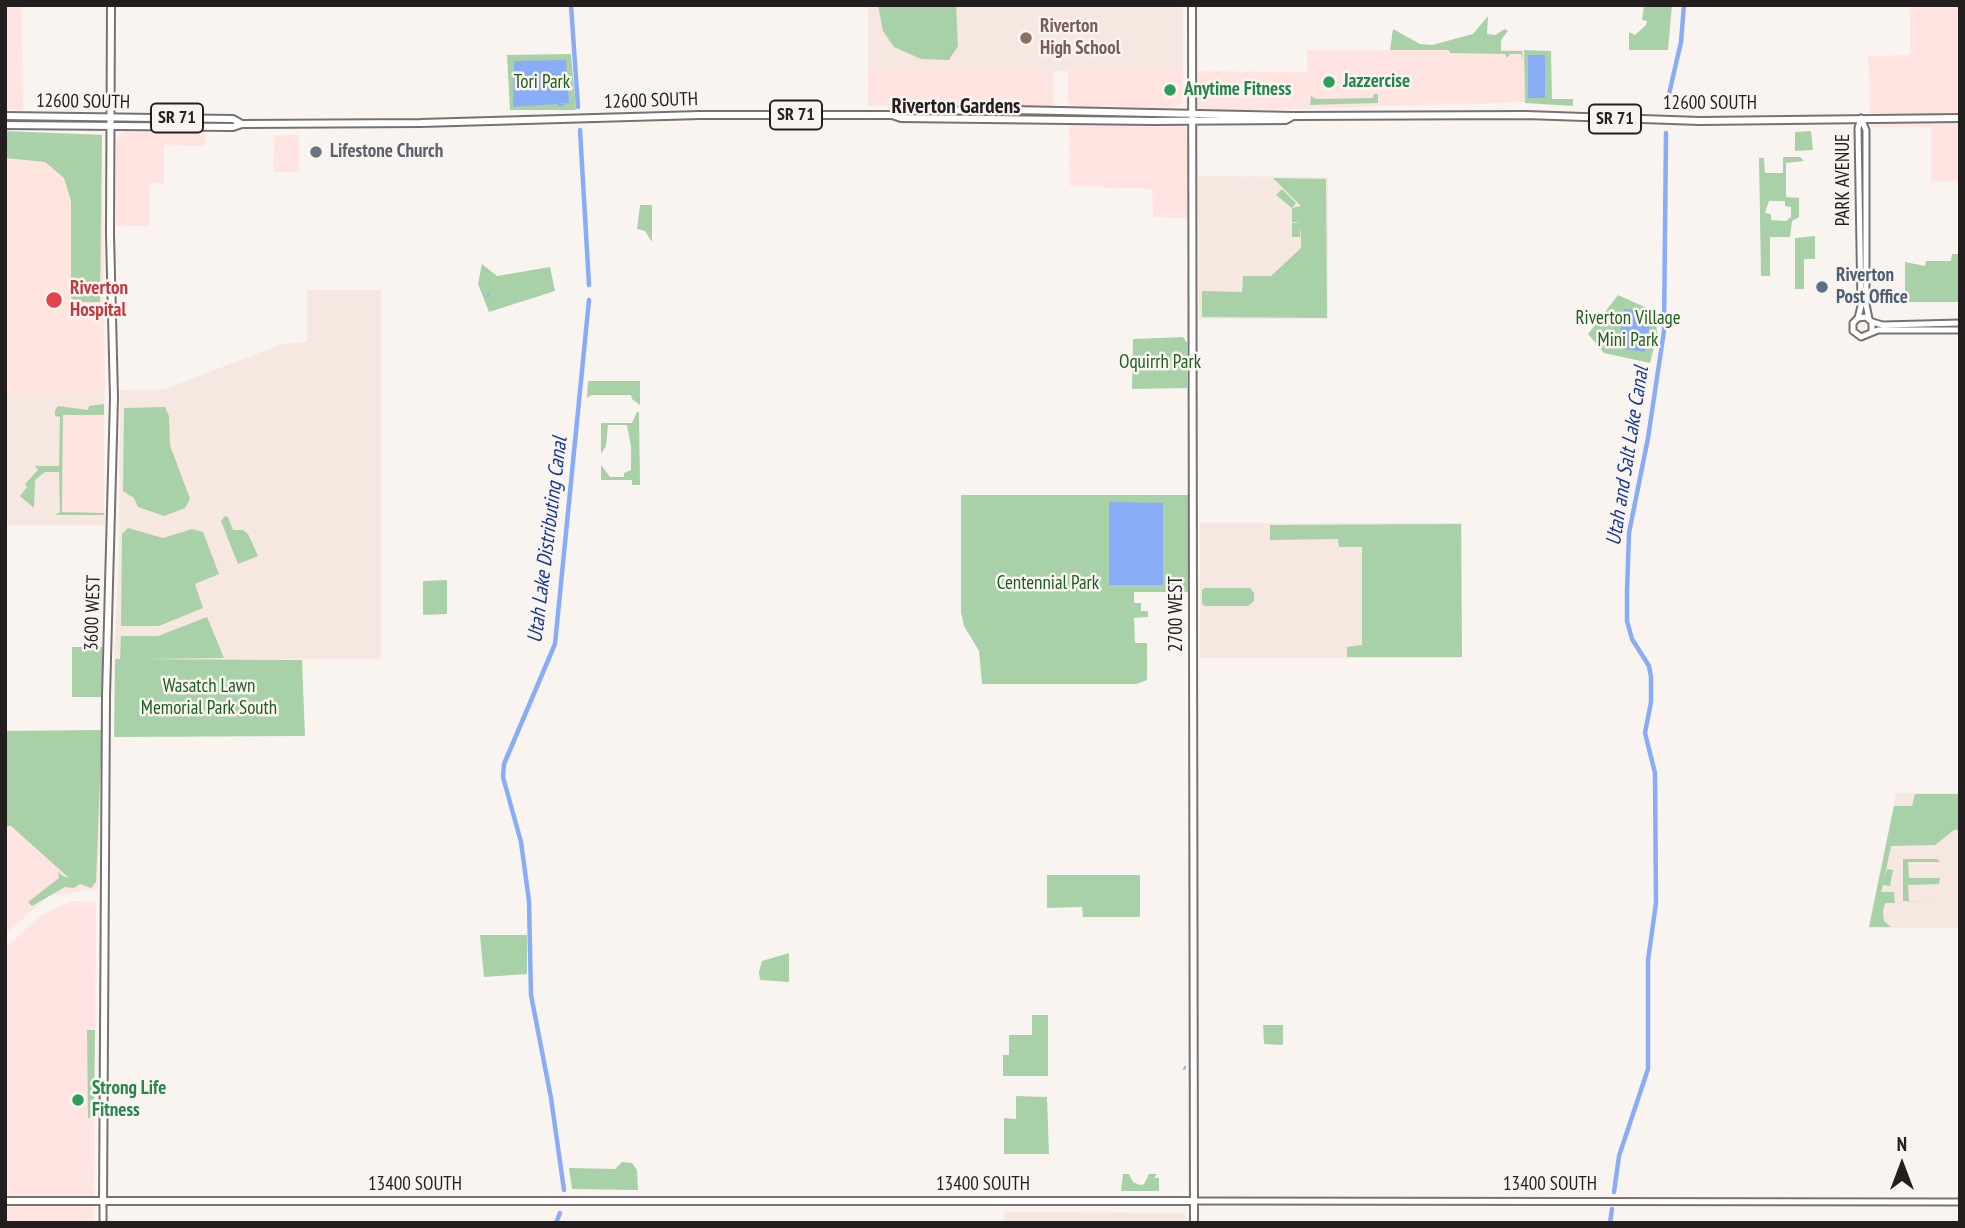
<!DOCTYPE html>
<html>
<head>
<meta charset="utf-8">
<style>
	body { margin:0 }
	#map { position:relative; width:1965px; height:1228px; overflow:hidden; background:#faf4f1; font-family:"PT Sans Narrow",sans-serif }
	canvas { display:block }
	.frame { position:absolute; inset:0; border:7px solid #221f1e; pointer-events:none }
	.north { position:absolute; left:1867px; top:1130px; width:70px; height:70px; -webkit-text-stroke:5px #faf4f1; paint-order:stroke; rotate:0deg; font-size:19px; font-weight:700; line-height:28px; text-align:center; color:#221f1e }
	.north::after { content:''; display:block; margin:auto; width:24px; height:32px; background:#221f1e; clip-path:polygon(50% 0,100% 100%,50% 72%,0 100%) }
</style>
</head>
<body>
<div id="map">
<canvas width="1965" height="1228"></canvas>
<div class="frame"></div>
<div class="north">N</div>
</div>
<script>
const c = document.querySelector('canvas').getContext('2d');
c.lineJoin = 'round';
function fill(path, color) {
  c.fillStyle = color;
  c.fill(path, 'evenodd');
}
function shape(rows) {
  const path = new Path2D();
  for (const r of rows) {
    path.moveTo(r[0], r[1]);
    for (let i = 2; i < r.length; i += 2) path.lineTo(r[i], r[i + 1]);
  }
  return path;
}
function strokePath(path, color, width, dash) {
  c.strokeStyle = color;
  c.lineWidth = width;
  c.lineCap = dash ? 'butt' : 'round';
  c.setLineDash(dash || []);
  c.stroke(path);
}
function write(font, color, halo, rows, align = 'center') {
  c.font = font + ' "PT Sans Narrow",sans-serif';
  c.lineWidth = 5;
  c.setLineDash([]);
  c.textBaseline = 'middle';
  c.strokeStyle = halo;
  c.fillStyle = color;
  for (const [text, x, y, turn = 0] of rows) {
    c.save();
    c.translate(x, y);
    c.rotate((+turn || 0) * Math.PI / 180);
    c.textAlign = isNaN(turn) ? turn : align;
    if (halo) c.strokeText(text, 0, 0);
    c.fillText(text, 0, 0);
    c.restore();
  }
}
fill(shape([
	[5,5,22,5,23,110,5,109],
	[1910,5,1960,5,1960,181,1931,181,1931,127,1871,127,1868,56,1910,55],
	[1307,50,1524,50,1525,102,1189,112,1187,218,1153,217,1152,189,1070,186,1068,110,1185,109,1188,71,1307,72],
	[868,71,1053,71,1053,106,868,106],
	[1068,71,1183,71,1183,102,1174,108,1072,106,1068,101],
	[124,130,205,131,205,146,164,145,164,183,150,183,150,226,116,226,116,139],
	[274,135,299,135,299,172,273,172],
	[63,415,104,415,104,513,62,513],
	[102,730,98,889,49,896,5,934,5,731],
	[72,901,96,901,94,1223,5,1223,5,948,41,915]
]), '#ffe4e2');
fill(shape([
	[868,5,1183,5,1183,71,868,71],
	[1198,176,1328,177,1328,319,1199,319],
	[307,290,381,290,381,659,114,659,119,551,120,390,166,389,281,344,307,342],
	[5,391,105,391,104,415,63,416,62,512,105,513,105,525,5,525],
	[1200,523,1462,523,1462,658,1200,658],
	[1896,793,1960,793,1960,928,1868,928],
	[1004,1212,1185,1213,1185,1223,1004,1223]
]), '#f6e8e1');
fill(shape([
	[5,132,102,134,105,391,5,391]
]), '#ffe5de');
fill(shape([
	[878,5,956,5,958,46,949,60,921,59,894,47,883,31],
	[1644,5,1672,5,1668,50,1629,50,1629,32,1635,35,1646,25,1647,21,1642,20],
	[1488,16,1487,34,1495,35,1505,29,1508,31,1501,40,1501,51,1522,51,1523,62,1521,54,1510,54,1507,58,1505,54,1450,53,1449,50,1390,50,1393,29,1420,44,1432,45,1473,34],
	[1524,50,1551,51,1552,99,1573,99,1573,106,1525,103],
	[571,54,576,110,510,110,507,55],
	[1374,94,1378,94,1378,103,1310,105,1311,96,1316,99,1373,98],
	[5,131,102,135,100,302,77,302,71,298,71,201,64,178,45,162,5,158],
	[1811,131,1813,150,1795,151,1795,132],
	[1783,157,1800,157,1804,161,1786,163,1786,197,1799,198,1799,217,1792,221,1790,237,1770,237,1770,276,1761,276,1759,158,1764,158,1765,173,1783,173],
	[1769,201,1785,201,1785,206,1791,207,1791,217,1786,221,1771,220,1771,214,1765,213],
	[1273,178,1326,179,1327,318,1202,317,1202,291,1242,292,1243,276,1271,276,1301,248,1301,225,1300,237,1292,237,1292,223,1301,222,1292,222,1292,208,1276,195,1282,189,1296,203,1292,208,1301,206],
	[640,205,652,205,652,242,645,231,637,229],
	[1815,236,1815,259,1804,259,1804,289,1795,289,1795,238],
	[1952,254,1960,254,1960,302,1905,302,1905,262,1925,266,1926,261,1951,261],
	[482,264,497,276,550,267,555,291,489,312,478,284],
	[1618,295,1656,312,1657,335,1650,363,1604,353,1588,334],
	[1183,337,1187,343,1187,388,1132,389,1133,339],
	[588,381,640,381,640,405,632,399,631,395,592,395,587,398],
	[104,404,104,415,63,415,62,512,104,513,104,515,55,515,60,512,59,472,45,472,35,480,34,508,20,496,27,487,25,484,38,470,35,466,59,466,60,417,55,416,55,410,58,406,88,410,89,406],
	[165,407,169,416,170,445,190,499,185,508,164,516,138,507,134,498,123,491,124,408],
	[637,412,639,412,640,485,632,485,632,480,601,480,601,465,610,477,624,477,624,473,631,470,631,447,627,425,608,425,606,446,601,454,601,423,632,423],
	[961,495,1188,495,1188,592,1134,592,1134,603,1141,603,1141,611,1148,611,1148,617,1134,618,1135,643,1147,643,1147,680,1137,684,982,684,979,651,964,626,961,612],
	[225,516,228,517,233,530,243,530,248,534,258,556,238,564,221,521],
	[1461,524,1462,657,1347,657,1347,647,1362,645,1362,547,1339,547,1338,539,1270,540,1270,525],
	[128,528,163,538,192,529,203,532,219,574,195,584,203,608,159,626,121,626,122,534],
	[447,580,447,614,423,615,423,581],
	[1205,588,1250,588,1254,593,1254,601,1248,606,1205,606,1202,604,1202,590],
	[207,617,224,658,140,659,302,660,305,736,114,737,115,659,120,659,121,636,158,636],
	[72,647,102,647,103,697,72,697],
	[102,730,96,882,91,888,80,884,74,888,65,887,32,906,28,902,59,878,58,872,63,876,69,878,11,826,5,826,5,731],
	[1915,794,1960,794,1960,830,1954,830,1935,845,1891,846,1884,880,1887,869,1893,870,1890,886,1883,885,1881,892,1894,892,1895,903,1885,903,1883,911,1884,921,1891,927,1869,927,1894,806,1912,806],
	[1903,859,1937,859,1940,862,1908,862,1909,878,1940,878,1939,884,1908,885,1909,901,1941,903,1903,901],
	[1047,875,1140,875,1140,917,1083,917,1082,907,1047,908],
	[480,935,527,935,527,974,484,977],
	[789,953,789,982,760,980,759,972,762,961],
	[1032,1015,1048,1015,1048,1076,1003,1076,1003,1055,1009,1055,1009,1035,1032,1035],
	[1263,1025,1283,1025,1283,1045,1264,1044],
	[87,1030,95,1030,94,1118,88,1118],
	[1016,1096,1047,1097,1049,1154,1004,1154,1004,1118,1016,1119],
	[622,1162,632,1163,637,1170,638,1190,572,1189,569,1168,615,1169],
	[1123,1174,1129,1174,1133,1182,1140,1185,1144,1184,1149,1174,1157,1174,1154,1178,1159,1178,1159,1191,1121,1191]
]), '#a9d1a8');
fill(shape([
	[1528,55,1545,55,1545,98,1528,98],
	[566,60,569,103,513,107,514,61],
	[1624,309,1656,312,1651,316,1645,352,1618,348],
	[1109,502,1163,503,1163,585,1109,585]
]), '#89acf7');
strokePath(shape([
	[559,105,563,105],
	[488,295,488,296],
	[1657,313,1664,313],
	[1184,1069,1185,1067]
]), '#89acf7', 2);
strokePath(shape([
	[571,5,578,107],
	[1666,107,1681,42,1684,5],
	[580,130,589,285],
	[564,1190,551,1098,531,995,529,901,521,842,503,777,504,764,555,644,589,300],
	[1614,1192,1619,1156,1648,1069,1648,960,1656,903,1655,773,1645,733,1651,702,1651,677,1649,666,1632,639,1627,621,1627,591,1629,533,1648,438,1664,331,1666,133],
	[556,1223,560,1213],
	[1610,1223,1612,1209]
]), '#89acf7', 4.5);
const minor = shape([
	[1861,118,1866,130,1866,304,1869,319],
	[1858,318,1861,306,1858,128,1861,118],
	[1872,322,1883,325,1960,323],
	[1872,332,1872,322,1866,317,1858,318,1853,323,1853,331,1861,337,1878,330,1960,330],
	[1194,1201,1960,1202],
	[103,1202,103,1223]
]);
const major = shape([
	[1192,5,1194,1223],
	[892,115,900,111,1013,110,1293,116,1526,115,1700,121,1960,118],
	[5,116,233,119,242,124],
	[5,125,233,127,242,124,421,123,700,115,892,115,901,118,1153,121,1286,120,1293,116],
	[5,1201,1194,1201],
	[103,1202,106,696,114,398,110,234,111,5]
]);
strokePath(minor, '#77726f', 9);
strokePath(major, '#77726f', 10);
strokePath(minor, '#fff', 5);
strokePath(major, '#fff', 6);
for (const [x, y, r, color] of [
	[1026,38,7,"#8d6e63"],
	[1329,82,7,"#2e9e5b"],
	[1170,90,7,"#2e9e5b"],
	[316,152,7,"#6b7280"],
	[1822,287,7,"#5c6f8a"],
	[54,300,9,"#e0444e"],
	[78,1100,7,"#2e9e5b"]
]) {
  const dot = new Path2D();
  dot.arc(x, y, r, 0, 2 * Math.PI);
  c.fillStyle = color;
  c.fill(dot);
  strokePath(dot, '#faf4f1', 2.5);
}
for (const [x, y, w] of [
	[796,115,52],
	[177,118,52],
	[1615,119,52]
]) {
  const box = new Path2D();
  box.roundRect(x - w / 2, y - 14.5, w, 29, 5);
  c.fillStyle = '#faf4f1';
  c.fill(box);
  strokePath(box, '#221f1e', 2);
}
write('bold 18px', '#221f1e', null, [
	["SR 71",796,115],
	["SR 71",177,118],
	["SR 71",1615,119]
]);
write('bold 19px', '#785e54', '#faf4f1', [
	["Riverton",1040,27],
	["High School",1040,49]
], 'left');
write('bold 19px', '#27864d', '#faf4f1', [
	["Jazzercise",1343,82],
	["Anytime Fitness",1184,90],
	["Strong Life",92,1089],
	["Fitness",92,1111]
], 'left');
write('19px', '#1c5e20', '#faf4f1', [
	["Tori Park",542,83],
	["Riverton Village",1628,319],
	["Mini Park",1628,341],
	["Oquirrh Park",1160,363],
	["Centennial Park",1048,584],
	["Wasatch Lawn",209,687],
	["Memorial Park South",209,709]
]);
write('19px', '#221f1e', '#faf4f1', [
	["12600 SOUTH",651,101,-2],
	["12600 SOUTH",83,102,1],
	["12600 SOUTH",1710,104],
	["PARK AVENUE",1844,180,-90],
	["3600 WEST",93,613,-88],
	["2700 WEST",1177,614,-90],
	["13400 SOUTH",415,1185],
	["13400 SOUTH",983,1185],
	["13400 SOUTH",1550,1185]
]);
write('bold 19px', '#5b616d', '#faf4f1', [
	["Lifestone Church",330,152]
], 'left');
write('bold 19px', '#4e5e75', '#faf4f1', [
	["Riverton",1836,276],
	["Post Office",1836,298]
], 'left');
write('bold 19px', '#be3a42', '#faf4f1', [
	["Riverton",70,289],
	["Hospital",70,311]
], 'left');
write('bold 21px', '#221f1e', '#faf4f1', [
	["Riverton Gardens",956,107]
]);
write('italic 21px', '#18398e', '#faf4f1', [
	["Utah and Salt Lake Canal",1628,456,-81],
	["Utah Lake Distributing Canal",548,540,-83]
]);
</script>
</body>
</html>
